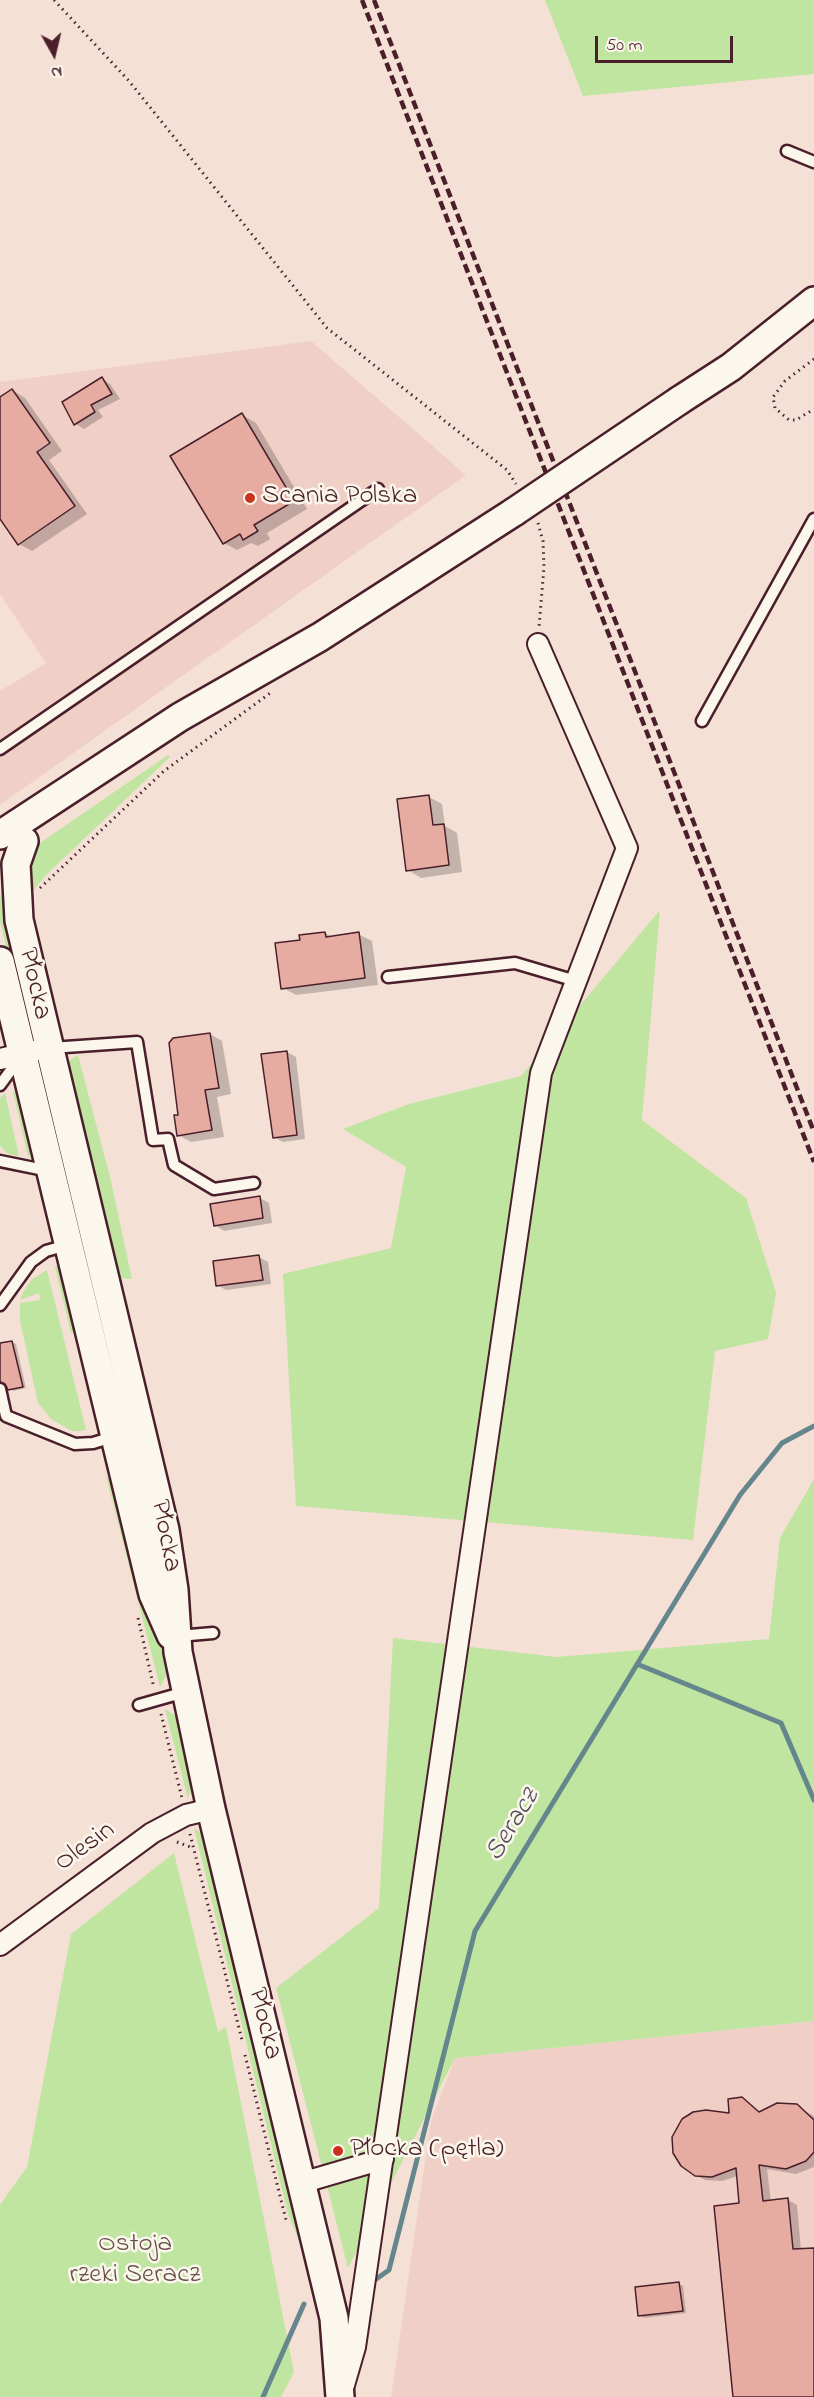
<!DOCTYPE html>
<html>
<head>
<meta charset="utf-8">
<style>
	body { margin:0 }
	#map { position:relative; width:814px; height:2397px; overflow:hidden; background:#f5e0d6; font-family:"Indie Flower",sans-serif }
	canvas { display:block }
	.north { position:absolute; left:24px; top:24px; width:60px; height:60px; -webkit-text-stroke:4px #fbf7ec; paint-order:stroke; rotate:172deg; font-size:16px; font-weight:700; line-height:24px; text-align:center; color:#4a1f2b }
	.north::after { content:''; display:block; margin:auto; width:21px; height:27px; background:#4a1f2b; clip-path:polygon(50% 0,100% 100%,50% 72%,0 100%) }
	.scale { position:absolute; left:595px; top:36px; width:138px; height:27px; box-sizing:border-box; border:3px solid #4a1f2b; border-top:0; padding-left:8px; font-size:18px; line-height:21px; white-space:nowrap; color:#4a1f2b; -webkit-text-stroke:4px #fbf7ec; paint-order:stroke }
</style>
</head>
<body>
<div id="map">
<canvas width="814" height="2397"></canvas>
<div class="north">N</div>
<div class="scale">50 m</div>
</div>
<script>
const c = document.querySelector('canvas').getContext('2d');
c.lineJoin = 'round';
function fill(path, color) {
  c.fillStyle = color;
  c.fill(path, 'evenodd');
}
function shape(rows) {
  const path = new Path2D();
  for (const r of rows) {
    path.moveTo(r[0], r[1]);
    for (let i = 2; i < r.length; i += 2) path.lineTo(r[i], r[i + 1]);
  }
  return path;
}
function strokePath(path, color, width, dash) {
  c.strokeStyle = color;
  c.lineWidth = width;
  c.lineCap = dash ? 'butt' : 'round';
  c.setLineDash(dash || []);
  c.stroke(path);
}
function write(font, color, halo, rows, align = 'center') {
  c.font = font + ' "Indie Flower",sans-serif';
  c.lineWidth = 5;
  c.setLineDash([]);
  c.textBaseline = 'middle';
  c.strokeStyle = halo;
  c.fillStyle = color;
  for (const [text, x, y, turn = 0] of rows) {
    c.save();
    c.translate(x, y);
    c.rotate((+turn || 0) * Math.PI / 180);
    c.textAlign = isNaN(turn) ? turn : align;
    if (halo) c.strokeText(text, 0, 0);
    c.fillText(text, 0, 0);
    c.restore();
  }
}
fill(shape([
	[311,341,466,475,0,805,0,691,46,663,0,594,0,382],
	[814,2021,814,2397,391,2397,431,2121,455,2058]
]), '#f0d0c6');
fill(shape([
	[545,0,814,0,814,74,583,96],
	[168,755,170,757,45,876,25,901,31,854,37,845],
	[0,893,23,980,15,983,0,921],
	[660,910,642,1120,746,1198,776,1293,768,1339,715,1351,693,1540,296,1506,283,1274,391,1248,406,1167,343,1129,409,1104,521,1076],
	[78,1055,110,1177,132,1279,118,1278,66,1067,70,1060],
	[13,1091,19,1095,32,1151,28,1157],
	[5,1093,19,1156,8,1154,0,1146,0,1098],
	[62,1263,76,1332,71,1333,55,1267],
	[47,1270,86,1430,81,1431,72,1431,51,1419,38,1403,20,1321,20,1303,40,1300,39,1293,20,1300,23,1292,32,1279],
	[106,1476,112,1482,149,1596,167,1674,160,1687],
	[814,1479,814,2021,455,2058,348,2268,276,1988,379,1908,393,1638,557,1657,769,1639,780,1538],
	[165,1709,178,1717,193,1780,188,1799],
	[194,1828,203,1834,208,1844,312,2272,326,2337,330,2397,325,2397,328,2382,326,2353,315,2291,308,2262,288,2214],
	[174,1853,218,2032,226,2027,294,2372,281,2397,0,2397,0,2205,27,2167,71,1934]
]), '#bfe5a0');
fill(shape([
	[102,379,110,384,120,399,98,410,103,417,84,429,76,424],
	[12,390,25,398,62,451,49,460,87,514,32,551,19,544,0,517,0,399],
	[242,415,256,423,307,509,267,533,270,539,258,546,251,543,237,550,224,543],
	[429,797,442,804,445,826,457,833,462,872,421,878,408,870],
	[325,933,332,937,358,934,372,941,378,985,296,995,283,988,301,942],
	[210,1034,222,1041,231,1094,217,1097,224,1137,191,1142,178,1135,180,1116,171,1063],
	[287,1052,296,1057,305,1139,283,1142,274,1137],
	[260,1198,269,1203,272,1223,224,1231,215,1225],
	[259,1257,268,1262,271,1284,226,1290,217,1285],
	[12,1342,16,1344,26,1388,13,1391,7,1384,0,1385,0,1345],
	[742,2099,761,2113,791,2104,814,2116,814,2167,796,2174,767,2169,771,2202,788,2200,797,2205,801,2250,814,2249,814,2397,734,2397,741,2205,738,2176,722,2181,705,2180,696,2175],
	[679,2284,683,2286,686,2313,644,2318,640,2315]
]), '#0003');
strokePath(shape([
	[637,1664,781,1723,814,1800],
	[369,2284,389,2270,475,1931,740,1495,782,1443,814,1426],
	[263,2397,304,2304]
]), '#66868e', 5);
const building = shape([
	[102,377,112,394,91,405,95,412,74,425,62,402,102,377],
	[12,389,50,443,37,452,75,506,18,545,0,519,0,397,12,389],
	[242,413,294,501,254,525,258,531,243,540,240,534,223,544,170,456,242,413],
	[429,795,433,825,444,824,449,865,406,871,397,799,429,795],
	[325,932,326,937,359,932,365,978,281,989,275,943,300,940,299,935,325,932],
	[210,1033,219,1088,205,1090,212,1130,177,1136,174,1115,178,1115,169,1043,173,1038,210,1033],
	[287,1051,297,1135,273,1138,261,1054,287,1051],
	[260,1196,263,1218,214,1226,210,1204,260,1196],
	[259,1255,263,1280,216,1286,213,1261,259,1255],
	[12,1341,23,1387,8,1390,5,1384,0,1382,0,1343,12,1341],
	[742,2097,759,2112,777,2103,797,2104,814,2120,814,2152,806,2161,786,2169,759,2165,763,2201,788,2198,793,2249,814,2248,814,2397,733,2397,714,2206,739,2203,736,2168,712,2177,695,2176,681,2166,673,2153,672,2137,682,2119,693,2112,706,2110,729,2113,728,2099,742,2097],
	[679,2282,683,2311,638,2316,635,2287,679,2282]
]);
fill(building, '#e6aca1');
strokePath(building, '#4a1f2b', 1.5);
const lane = shape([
	[787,151,814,162],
	[702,721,814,519],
	[0,749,378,489],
	[388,977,515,963,576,981],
	[51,1048,137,1042,153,1140,168,1139,174,1165,214,1189,254,1183],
	[0,1085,19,1059],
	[0,1161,49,1171],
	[0,1305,31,1262,46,1251,67,1245],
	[0,1389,6,1416,75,1444,93,1443,113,1437],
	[178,1636,213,1633],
	[139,1705,185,1692]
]);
const street = shape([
	[0,1059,34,1051],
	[0,1945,152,1833,186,1815,211,1809],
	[301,2183,383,2159],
	[344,2385,355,2347,541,1073,627,848,538,644]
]);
const secondary = shape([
	[680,400,731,367,814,301],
	[0,835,180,717,320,637,514,512],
	[24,841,16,864,19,920,165,1530,174,1590,178,1652,211,1809,334,2318,340,2397],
	[0,961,153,1594,171,1635]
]);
strokePath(lane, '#4a1f2b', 15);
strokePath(street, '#4a1f2b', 24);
strokePath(secondary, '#4a1f2b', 32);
strokePath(shape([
	[54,0,129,81,327,328,507,470,516,484],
	[814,359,785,381,773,397,775,408,789,420,796,420,814,409],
	[538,523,543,541,544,567,539,627],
	[40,888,164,771,273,691],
	[138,1618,154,1688],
	[161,1714,182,1798],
	[190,1834,242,2040],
	[177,1842,193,1848],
	[245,2055,286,2220]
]), '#4a1f2b', 3, [1.5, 4.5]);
strokePath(lane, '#fbf7ec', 10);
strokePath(street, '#fbf7ec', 20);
strokePath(secondary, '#fbf7ec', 27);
strokePath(shape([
	[362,0,814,1162],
	[374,0,814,1132]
]), '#4a1f2b', 4.5, [9, 4.5]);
const secondaryBridge = shape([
	[514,512,680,400]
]);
strokePath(secondaryBridge, '#4a1f2b', 32, []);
strokePath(secondaryBridge, '#fbf7ec', 27);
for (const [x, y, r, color] of [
	[250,498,6,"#c8321e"],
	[338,2151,6,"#c8321e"]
]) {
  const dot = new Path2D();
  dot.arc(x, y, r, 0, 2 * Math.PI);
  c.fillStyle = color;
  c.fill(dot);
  strokePath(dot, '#fbf7ec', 2);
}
write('27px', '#4a1f2b', '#fbf7ec', [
	["Scania Polska",262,498],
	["Płocka (pętla)",350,2151]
], 'left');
write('27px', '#4a1f2b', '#fbf7ec', [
	["Płocka",33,984,77],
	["Płocka",164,1536,79],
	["Olesin",86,1848,-36],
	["Płocka",263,2024,76]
]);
write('27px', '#675048', '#fbf7ec', [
	["Ostoja",135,2246],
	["rzeki Seracz",135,2277]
]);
write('italic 28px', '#58525d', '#fbf7ec', [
	["Seracz",514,1826,-59]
]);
</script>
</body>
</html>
